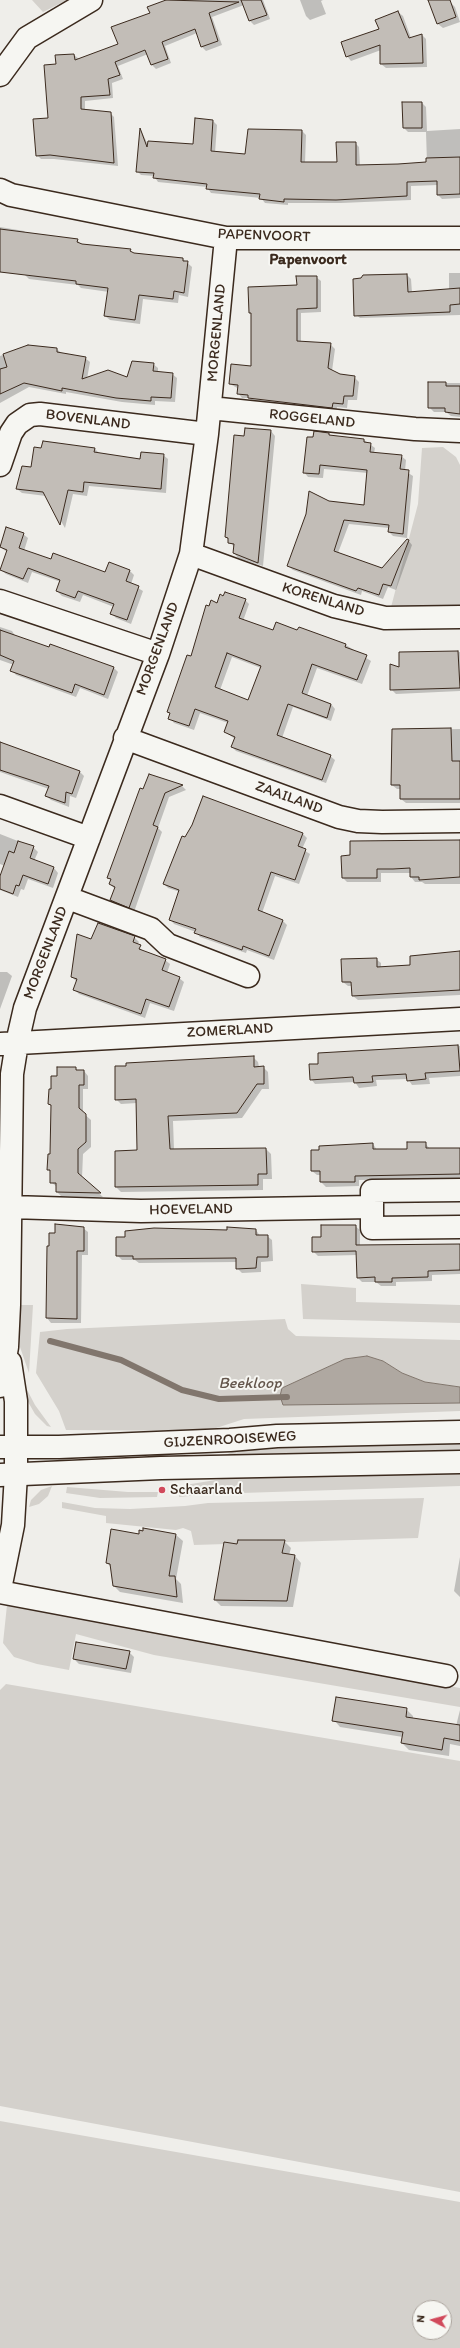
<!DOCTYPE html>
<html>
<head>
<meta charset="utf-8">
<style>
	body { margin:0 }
	#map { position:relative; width:460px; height:2348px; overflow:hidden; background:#efeeea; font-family:Itim,sans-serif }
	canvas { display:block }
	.north { position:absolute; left:412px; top:2300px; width:40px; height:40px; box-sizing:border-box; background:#f6f6f2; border:1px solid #aba49d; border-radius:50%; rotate:276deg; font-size:11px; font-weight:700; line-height:16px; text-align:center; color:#3b2a1e }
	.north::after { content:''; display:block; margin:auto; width:14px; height:18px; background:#d1495b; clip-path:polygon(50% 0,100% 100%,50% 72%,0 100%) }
</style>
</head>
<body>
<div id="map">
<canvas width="460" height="2348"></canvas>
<div class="north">N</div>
</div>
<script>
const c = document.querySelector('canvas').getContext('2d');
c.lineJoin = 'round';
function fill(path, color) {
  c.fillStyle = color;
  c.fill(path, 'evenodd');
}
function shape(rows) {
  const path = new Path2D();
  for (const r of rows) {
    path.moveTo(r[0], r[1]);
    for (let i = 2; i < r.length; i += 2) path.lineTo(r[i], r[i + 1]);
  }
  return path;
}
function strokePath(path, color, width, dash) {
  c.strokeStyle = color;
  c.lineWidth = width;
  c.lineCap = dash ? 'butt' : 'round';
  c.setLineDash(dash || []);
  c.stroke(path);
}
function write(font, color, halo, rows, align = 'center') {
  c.font = font + ' Itim,sans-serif';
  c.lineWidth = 4;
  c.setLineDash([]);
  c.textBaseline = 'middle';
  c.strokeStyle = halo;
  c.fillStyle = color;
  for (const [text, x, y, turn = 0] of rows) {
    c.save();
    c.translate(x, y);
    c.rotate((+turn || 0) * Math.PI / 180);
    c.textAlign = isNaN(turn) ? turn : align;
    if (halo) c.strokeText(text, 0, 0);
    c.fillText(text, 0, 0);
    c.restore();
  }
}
fill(shape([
	[32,0,67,0,43,12],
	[443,447,456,457,460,465,460,609,390,611,418,504,422,448],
	[301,1284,356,1288,356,1302,460,1305,460,1323,303,1319],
	[18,1305,33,1305,29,1373,20,1347],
	[285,1319,288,1329,296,1336,460,1340,460,1387,425,1382,402,1373,383,1361,367,1356,345,1359,282,1388,408,1402,460,1403,460,1411,244,1419,207,1431,66,1430,59,1411,36,1373,40,1332,67,1329],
	[23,1382,35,1405,51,1427,47,1426,35,1414,27,1400],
	[460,1442,460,1455,213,1460,249,1445,326,1446],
	[460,1469,460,1486,210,1494,179,1497,179,1486,240,1476],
	[52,1486,48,1496,39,1504,29,1507,31,1500,41,1490],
	[67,1487,128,1492,158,1492,157,1497,100,1498,66,1493],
	[424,1498,418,1538,194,1545,191,1531,183,1528,176,1530,106,1523,106,1516,62,1508,62,1502,95,1508,130,1509,185,1506,208,1503],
	[7,1605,460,1688,460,1707,154,1655,76,1634,69,1670,37,1664,14,1657,3,1643],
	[6,1684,460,1761,460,2192,0,2106,0,1690],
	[0,2121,460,2202,460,2348,0,2348],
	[420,2308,444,2308,444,2332,420,2332]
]), '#d4d1cc');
const water = shape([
	[367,1356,383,1361,402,1373,425,1382,460,1387,460,1403,283,1405,280,1396,282,1388,345,1359,367,1356]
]);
fill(water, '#afa8a1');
strokePath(water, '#81766d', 1);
fill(shape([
	[170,0,263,0,270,19,254,25,250,21,244,5,212,17,222,45,206,51,202,47,197,33,165,46,171,63,156,69,152,65,148,54,118,66,123,79,112,83,113,98,85,101,85,110,110,113,114,117,118,166,54,159,41,159,37,155,49,119,57,65,74,55,79,59,119,45,151,14,149,8],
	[300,0,323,0,321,1,326,14,310,20,306,16],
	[450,2,455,7,460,22,443,28,438,24,433,9],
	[398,12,403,16,411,38,422,35,426,39,427,67,386,68,381,64,381,50,351,61,347,56],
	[422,103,426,107,427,131,460,129,460,198,442,199,438,195,438,185,411,186,411,200,341,203,288,203,288,205,265,203,261,198,211,193,207,187,158,182,154,176,141,175,137,171,141,130,148,145,194,145,213,121,217,125,215,153,246,155,302,131,306,135,305,163,338,163,355,143,359,147,360,166,427,163,426,132,408,132,404,128],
	[0,227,24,231,28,235,77,240,81,244,130,250,134,254,183,259,192,267,188,297,179,295,178,303,143,299,140,324,110,320,105,316,109,292,81,288,78,285,29,279,25,275,0,272],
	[449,273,460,273,460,315,360,318,355,314,407,275,411,279,412,293,438,292,438,289,449,289],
	[316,277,321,281,321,312,301,313,301,342,330,344,335,349,332,371,339,375,354,377,359,382,357,400,348,400,347,408,337,407,336,412,253,402,249,398,242,398,238,393,239,389,230,384,252,367,252,315,250,313],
	[28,346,57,349,62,354,85,358,90,362,87,379,128,379,153,364,158,368,158,373,172,374,177,378,175,402,155,401,155,405,122,402,66,392,66,394,29,387,0,403,0,356],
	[429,383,460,383,460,417,451,416,446,412,434,412,429,407],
	[271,431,275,436,263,566,238,558,234,553,234,547,226,537,245,438],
	[329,434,332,436,364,440,375,448,374,453,401,456,406,460,405,471,413,476,407,538,393,536,389,532,389,528,349,524,338,553,382,569,408,540,412,545,396,590,388,587,383,599,362,591,361,595,293,570,288,566,307,514,365,506,368,473,324,469,323,478,308,477,304,472,314,438],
	[94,448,99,453,141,460,163,455,168,459,166,493,89,486,87,496,73,494,65,528,46,496,22,493,17,489,32,468],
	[7,528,23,534,28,538,24,551,51,561,106,573,129,570,134,575,131,584,143,591,131,624,116,618,112,614,114,607,83,595,80,602,62,596,57,591,61,582,32,572,28,583,6,574,1,570,7,552,0,547],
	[245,600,249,604,243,621,274,631,298,632,299,628,346,645,371,661,362,684,317,668,307,696,331,704,335,709,331,721,293,707,282,738,330,756,335,760,326,783,236,751,232,747,235,739,225,732,228,723,200,713,194,730,174,723,170,718,171,714,168,712,192,658,210,607,218,604],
	[232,657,261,668,249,701,220,690],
	[0,627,12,631,16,637,114,668,118,672,108,699,80,688,76,697,16,675,12,670,14,665,0,660],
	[460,652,460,691,396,694,391,689,400,668,400,653],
	[460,729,460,803,406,803,401,799,401,789,397,789,392,785,393,730],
	[0,743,80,772,84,776,76,798,70,796,69,807,51,800,46,796,49,789,0,772],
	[149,775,182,786,186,790,169,797,158,828,162,832,134,912,115,905,111,900,115,889,110,884,111,880,109,877],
	[302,833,307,838,302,849,310,854,299,884,275,876,262,913,282,920,287,925,274,960,247,950,246,953,200,937,196,932,174,924,170,919,180,892,168,888,164,884],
	[0,834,33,847,38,852,34,861,54,868,58,873,53,888,28,879,24,890,21,889,18,897,0,890,0,878,5,866,0,864],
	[460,841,460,884,425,884,422,882,415,882,411,877,411,873,381,873,381,882,347,882,343,878],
	[134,937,139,942,137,945,144,952,165,960,170,964,167,973,179,978,184,982,174,1011,150,1003,145,1018,79,994,74,989,77,982,72,977,92,940],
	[460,952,460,995,358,1000,353,996,353,986,348,986,343,982,376,959,381,963,381,967,411,966],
	[0,972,7,972,12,976,0,1009],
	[460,1046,460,1076,429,1078,430,1084,412,1085,408,1079,376,1080,377,1086,359,1088,355,1082,315,1084,311,1079,319,1065,319,1054],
	[253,1057,258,1062,259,1067,263,1067,268,1072,269,1089,262,1089,242,1118,173,1121,174,1150,266,1149,271,1154,272,1179,263,1179,263,1190,121,1192,116,1187,138,1151,137,1103,121,1104,116,1099],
	[75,1068,78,1071,84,1071,88,1076,88,1089,83,1089,83,1113,91,1120,91,1147,83,1154,82,1178,103,1197,61,1196,57,1192,57,1187,51,1182,51,1172,48,1170,51,1155,52,1107,49,1104,52,1077,58,1077],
	[425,1143,430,1149,460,1149,460,1179,359,1180,359,1186,326,1187,321,1182,321,1175,317,1175,312,1171,373,1144,377,1150,408,1150],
	[355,1226,360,1230,360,1246,460,1245,460,1274,432,1275,432,1281,396,1282,396,1286,381,1286,376,1282,362,1282,358,1278,357,1255,318,1256,313,1251,322,1238],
	[83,1228,88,1232,88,1255,82,1255,81,1323,51,1323,47,1318],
	[243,1228,246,1230,256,1230,260,1236,267,1236,272,1240,273,1261,261,1262,261,1272,242,1273,237,1268,237,1262,139,1263,135,1260,122,1260,117,1255,126,1238,139,1232,139,1229,211,1231],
	[144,1529,176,1535,183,1541,176,1579,181,1584,183,1603,120,1592,114,1586,112,1568,107,1563,144,1532],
	[284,1541,291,1548,289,1555,295,1556,301,1563,293,1607,221,1606,215,1600],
	[460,1557,460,1597,454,1591],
	[129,1652,134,1657,131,1673,79,1664,74,1659],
	[406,1709,413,1716,413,1719,456,1726,460,1710,460,1746,450,1744,449,1756,409,1750,402,1743,403,1737,340,1727,334,1720]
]), '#0003');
strokePath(shape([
	[50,1341,121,1360,182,1390,219,1399,287,1397]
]), '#81766d', 6);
const building = shape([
	[166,0,239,2,209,13,218,41,201,47,195,29,162,42,168,59,151,65,145,50,115,62,120,75,108,79,110,95,81,97,81,109,111,112,114,163,50,155,36,156,33,119,48,118,44,65,56,64,55,55,74,54,75,60,118,44,111,27,150,13,147,7,166,0],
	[241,0,261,0,267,15,249,21,241,0],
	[428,0,450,0,456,17,437,24,428,0],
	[398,11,409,38,422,34,423,63,380,64,380,45,346,57,341,42,379,29,375,20,398,11],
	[402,102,422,102,422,128,403,128,402,102],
	[195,118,213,120,211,151,245,154,248,129,302,130,301,162,337,162,336,142,356,142,356,165,398,164,426,162,426,158,460,157,460,194,437,195,437,181,407,182,407,196,336,200,284,199,284,202,259,199,260,194,206,189,207,184,153,178,154,173,136,172,140,128,147,147,148,141,193,144,195,118],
	[0,229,78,239,77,242,82,244,131,249,130,251,134,253,183,258,183,261,188,261,184,293,174,291,173,299,139,295,135,320,104,316,108,288,76,284,76,281,0,272,0,229],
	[407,274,408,292,460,288,460,304,450,305,450,312,354,316,353,279,361,278,363,275,407,274],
	[296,276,317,276,317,308,297,309,297,341,331,343,328,368,340,374,355,376,353,396,344,396,343,404,333,403,332,408,248,398,248,395,237,394,238,385,229,384,231,364,251,366,251,313,249,313,248,287,297,285,296,276],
	[28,345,57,348,57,352,86,357,82,379,108,370,127,377,132,361,154,363,153,371,173,373,171,398,151,397,151,401,116,398,62,388,62,391,24,383,0,394,0,369,7,367,3,354,28,345],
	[428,382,446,382,446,386,460,386,460,414,445,412,445,408,428,408,428,382],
	[245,428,271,430,258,563,233,553,234,544,228,543,228,538,225,537,234,435,244,436,245,428],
	[314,431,329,433,329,435,364,439,364,442,371,443,370,452,402,455,400,469,409,470,403,534,388,532,389,525,344,520,334,551,382,568,407,539,409,540,391,586,383,584,379,595,358,588,356,591,287,566,306,514,309,491,329,501,364,505,367,470,320,465,319,474,303,473,307,437,313,437,314,431],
	[43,441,95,448,94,452,140,459,141,452,164,454,161,489,84,482,83,492,68,490,60,525,43,492,16,489,22,466,31,467,34,447,41,448,43,441],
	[6,527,24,533,19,548,51,559,53,553,105,572,109,562,130,570,126,581,139,586,127,620,110,614,114,604,78,591,75,598,56,591,60,580,28,568,23,579,0,570,7,550,0,547,6,527],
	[225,592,246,599,239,618,273,630,276,622,297,630,299,627,346,644,345,647,367,655,357,680,312,664,302,693,331,704,327,718,288,704,277,735,331,755,322,780,231,747,235,737,224,732,228,721,195,709,189,726,168,719,170,713,167,712,187,655,191,656,206,605,209,606,211,600,217,603,220,594,223,596,225,592],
	[227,653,261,666,248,700,215,687,227,653],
	[0,630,49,647,50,644,114,667,104,695,75,684,72,693,10,671,14,661,0,655,0,630],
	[458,651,460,688,390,690,390,664,399,667,399,652,458,651],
	[451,728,452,761,460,761,460,799,400,799,400,785,391,785,392,729,451,728],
	[0,742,80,771,72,794,66,792,65,803,45,796,49,786,0,770,0,742],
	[149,774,183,785,165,793,153,825,158,827,129,908,110,900,115,887,109,884,111,879,107,878,140,788,143,789,149,774],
	[203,796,303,833,298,846,306,849,295,880,271,872,258,910,283,920,269,956,243,946,242,950,212,939,194,933,196,929,169,920,179,890,163,884,182,836,185,837,192,825,203,796],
	[460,840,460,877,419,880,419,877,410,877,410,868,393,869,377,869,377,878,342,878,341,856,350,855,350,841,460,840],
	[18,841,34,846,30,858,54,867,48,884,23,875,19,886,16,885,13,894,0,889,0,876,9,851,14,853,18,841],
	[98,923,135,936,133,942,141,945,139,949,166,959,162,970,180,977,169,1007,146,999,141,1014,73,990,77,979,71,977,77,934,91,939,98,923],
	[460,951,460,990,352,996,351,982,342,982,341,959,377,958,377,967,410,965,410,956,460,951],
	[458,1045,460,1071,425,1073,426,1079,407,1081,406,1074,372,1076,373,1082,354,1083,353,1077,310,1080,309,1064,318,1064,318,1053,458,1045],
	[254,1056,254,1067,264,1066,264,1084,257,1084,237,1113,168,1116,170,1149,266,1148,267,1174,258,1174,258,1185,115,1187,115,1151,137,1150,136,1099,115,1100,115,1066,126,1066,126,1063,254,1056],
	[57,1067,76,1067,76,1070,84,1070,84,1085,79,1085,79,1108,86,1114,86,1142,78,1149,78,1173,101,1193,56,1192,56,1183,50,1183,50,1170,47,1170,48,1154,50,1154,51,1105,48,1104,49,1089,51,1089,51,1076,57,1076,57,1067],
	[407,1142,426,1142,426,1148,460,1148,460,1174,355,1176,355,1182,320,1182,320,1171,311,1171,311,1150,319,1150,319,1146,373,1143,373,1149,407,1149,407,1142],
	[55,1224,84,1227,84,1251,77,1251,77,1319,46,1318,47,1246,49,1246,49,1233,55,1233,55,1224],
	[321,1225,356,1225,356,1245,460,1244,460,1270,428,1271,428,1277,392,1278,392,1282,375,1282,375,1277,357,1278,356,1251,312,1252,312,1237,321,1237,321,1225],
	[227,1227,256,1229,256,1235,268,1235,268,1257,257,1257,256,1268,236,1269,236,1258,133,1259,133,1256,116,1256,116,1237,125,1237,125,1231,154,1228,227,1230,227,1227],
	[143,1528,176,1534,169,1576,175,1576,177,1597,113,1586,110,1564,106,1563,111,1529,139,1534,139,1530,143,1531,143,1528],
	[238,1540,285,1540,282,1553,295,1555,287,1601,214,1600,224,1542,237,1544,238,1540],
	[76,1642,130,1651,126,1669,73,1659,76,1642],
	[336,1697,407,1708,406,1717,460,1725,460,1741,444,1738,442,1750,401,1743,403,1732,332,1721,336,1697]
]);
fill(building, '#c2bdb7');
strokePath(building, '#3b2a1e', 1);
const street = shape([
	[0,75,27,38,91,0],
	[0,190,11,195,226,238,460,238],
	[210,408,415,429,460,431],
	[0,465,11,433,17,424,30,415,40,414,207,434],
	[191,554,334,606,385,618,460,617],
	[0,601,158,654],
	[125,738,339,817,358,821,382,822,460,821],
	[0,806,89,838],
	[68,898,151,929,168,945,248,976],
	[0,1044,460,1019],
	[460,1190,372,1191,372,1228,460,1227],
	[11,1207,141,1211,372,1207],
	[0,1386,7,1347,9,1305,12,1074,17,1043,25,1008,158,654,191,554,207,434,226,238],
	[0,1589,13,1525,16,1474,16,1401,10,1362],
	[0,1592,446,1676]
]);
const secondary = shape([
	[0,1447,59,1447,230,1440,277,1436,460,1432],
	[0,1475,161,1468,460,1462]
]);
strokePath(street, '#3b2a1e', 25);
strokePath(secondary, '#3b2a1e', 25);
strokePath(street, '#f6f6f2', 22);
strokePath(secondary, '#f6f6f2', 22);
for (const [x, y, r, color] of [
	[162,1490,4,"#d1495b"]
]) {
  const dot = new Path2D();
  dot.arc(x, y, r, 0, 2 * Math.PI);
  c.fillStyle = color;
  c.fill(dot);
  strokePath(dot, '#f6f6f2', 1.5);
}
write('15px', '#3b2a1e', '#f6f6f2', [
	["PAPENVOORT",264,236,2],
	["MORGENLAND",217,333,-85],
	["ROGGELAND",312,419,6],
	["BOVENLAND",88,420,7],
	["KORENLAND",323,600,17],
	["MORGENLAND",158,649,-70],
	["ZAAILAND",289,798,20],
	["MORGENLAND",46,953,-69],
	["ZOMERLAND",230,1031,-3],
	["HOEVELAND",191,1210,-1],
	["GIJZENROOISEWEG",230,1440,-3]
]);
write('15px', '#3b2a1e', '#f6f6f2', [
	["Schaarland",170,1490]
], 'left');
write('bold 16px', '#3b2a1e', '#f6f6f2', [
	["Papenvoort",308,260]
]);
write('italic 16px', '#64564c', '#f6f6f2', [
	["Beekloop",250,1384]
]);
</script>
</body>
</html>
